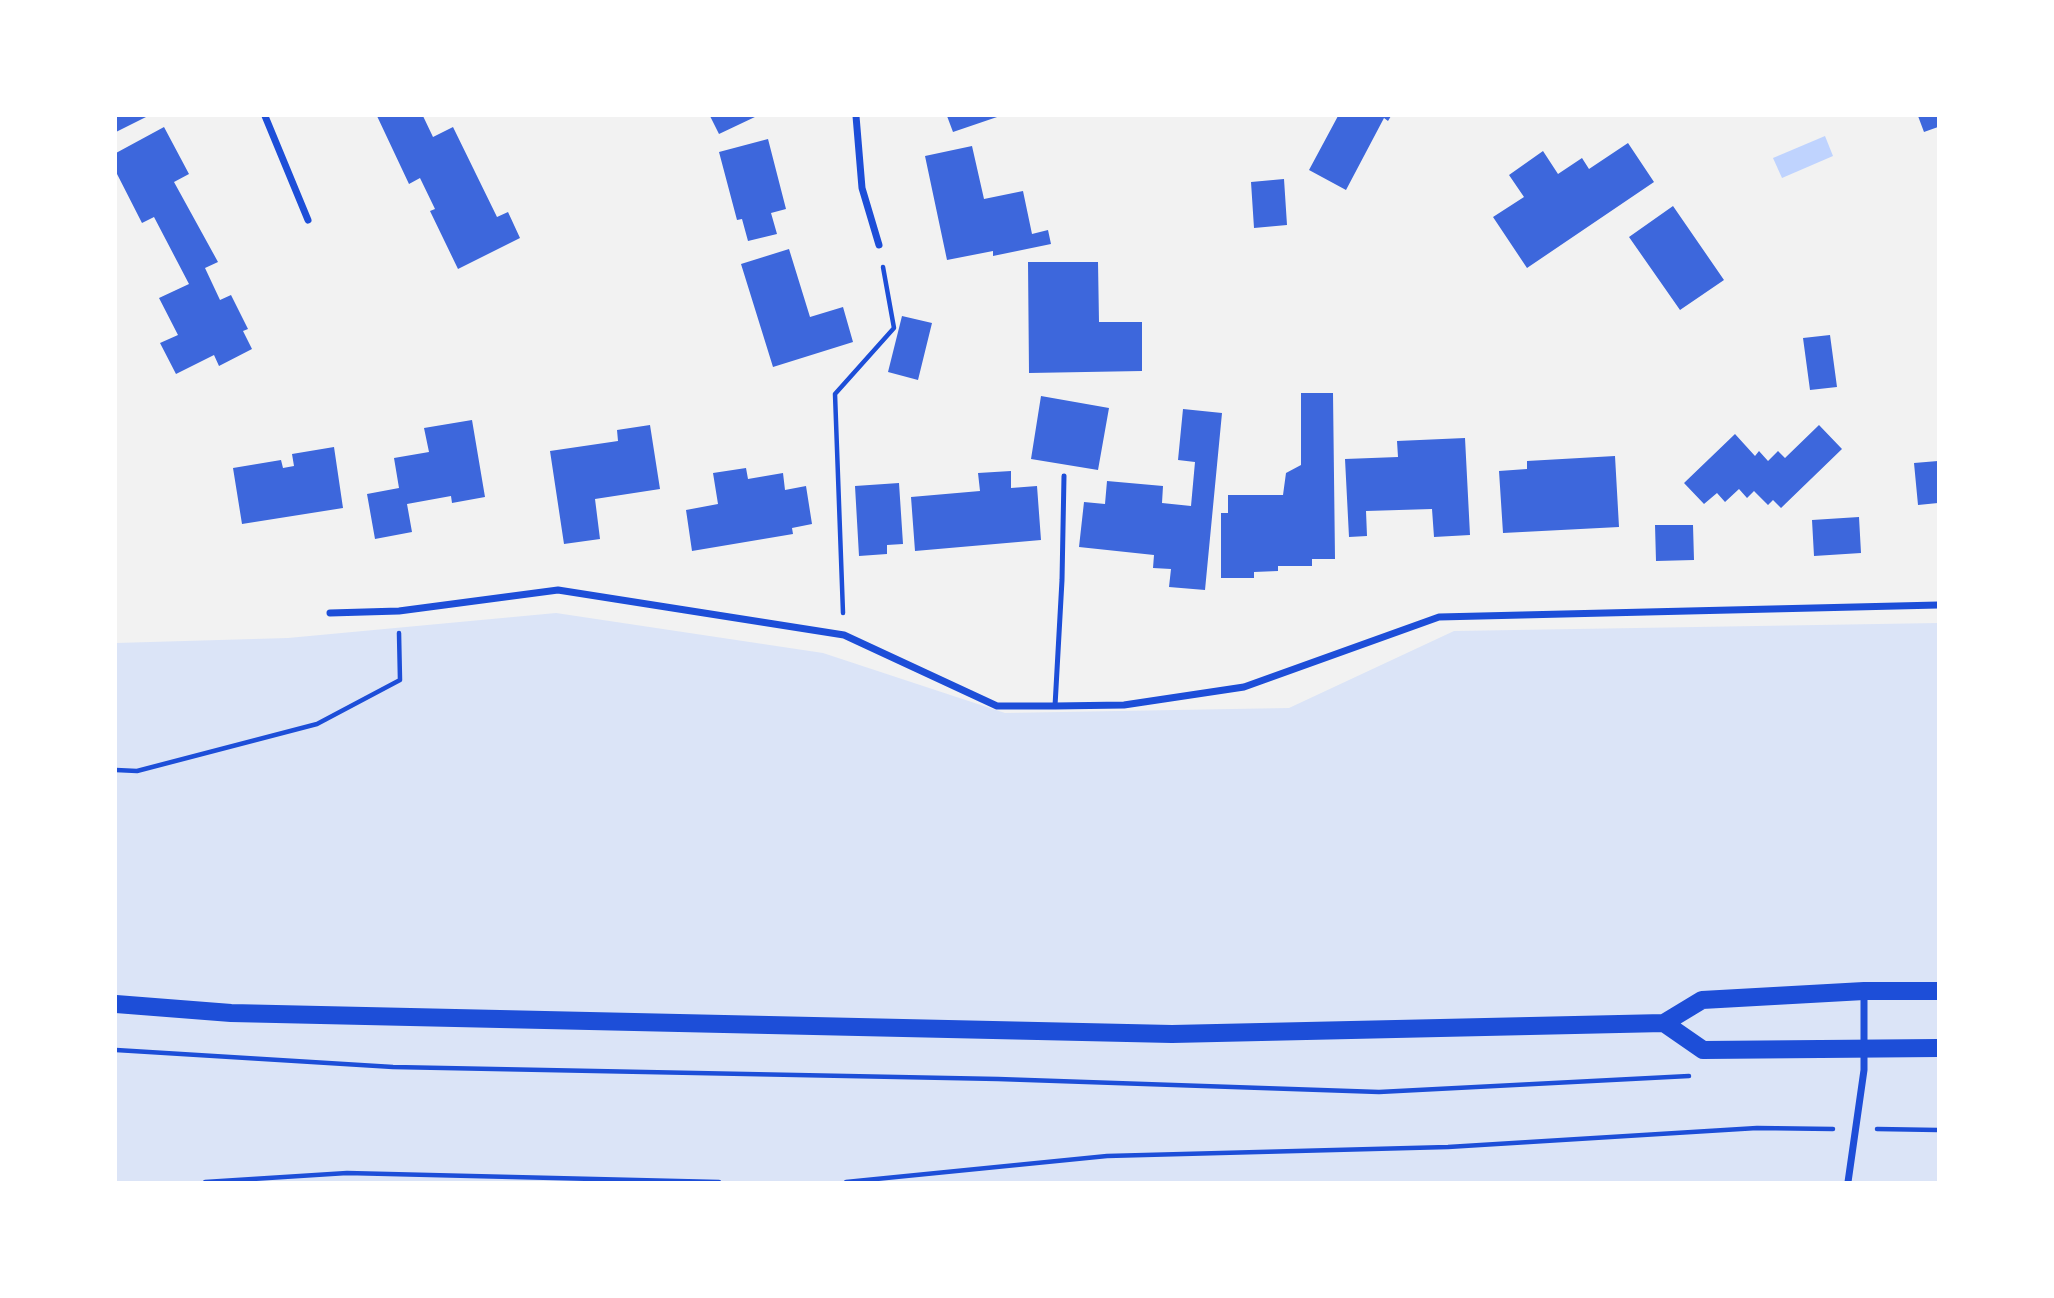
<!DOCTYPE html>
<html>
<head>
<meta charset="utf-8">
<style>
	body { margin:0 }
	#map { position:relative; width:2054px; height:1298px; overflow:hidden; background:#f2f2f2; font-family:"Fira Sans Condensed",sans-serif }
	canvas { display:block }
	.frame { position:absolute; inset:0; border:117px solid #fff; pointer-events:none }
</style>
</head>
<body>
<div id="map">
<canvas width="2054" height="1298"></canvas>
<div class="frame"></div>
</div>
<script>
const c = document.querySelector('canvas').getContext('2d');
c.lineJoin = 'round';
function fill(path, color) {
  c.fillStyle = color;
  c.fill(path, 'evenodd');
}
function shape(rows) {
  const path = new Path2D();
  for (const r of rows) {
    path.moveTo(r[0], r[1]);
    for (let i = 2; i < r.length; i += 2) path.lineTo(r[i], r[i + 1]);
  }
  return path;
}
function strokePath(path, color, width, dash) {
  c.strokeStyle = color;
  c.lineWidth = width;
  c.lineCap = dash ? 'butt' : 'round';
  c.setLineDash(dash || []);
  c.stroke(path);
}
fill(shape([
	[556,613,823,653,1005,713,1289,708,1454,631,1938,623,1938,1182,116,1182,116,643,288,638]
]), '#dbe4f7');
fill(shape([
	[1825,136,1833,156,1782,178,1773,158]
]), '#bfd3fe');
fill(shape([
	[116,116,148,116,116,132],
	[377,116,423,116,433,137,453,127,497,217,508,212,520,238,458,269,430,211,435,209,420,178,409,184],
	[710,116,757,116,719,134],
	[947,116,1000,116,953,132],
	[1338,116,1391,116,1388,121,1384,118,1346,190,1309,170],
	[1918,116,1938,116,1938,127,1924,132],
	[164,127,189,174,174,182,218,262,205,268,220,300,231,295,248,329,243,331,252,349,219,366,214,355,176,374,160,343,178,335,159,298,189,284,154,217,142,223,116,172,116,153],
	[768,139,786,209,771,213,777,234,748,241,742,219,737,220,719,152],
	[1628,143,1654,182,1527,268,1493,217,1524,197,1509,175,1543,151,1558,174,1582,158,1589,169],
	[972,146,984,199,1023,191,1032,234,1048,230,1051,244,993,256,993,251,947,260,925,156],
	[1284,179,1287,225,1254,228,1251,182],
	[1673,206,1724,280,1680,310,1629,237],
	[789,249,810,317,843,307,853,342,773,367,741,264],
	[1028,262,1098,262,1099,322,1142,322,1142,371,1029,373],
	[902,316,932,323,918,380,888,372],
	[1830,335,1837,387,1810,390,1803,338],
	[1301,393,1333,393,1335,559,1312,559,1312,566,1278,566,1278,571,1254,572,1254,578,1221,578,1221,513,1228,513,1228,495,1283,495,1286,473,1301,465],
	[1041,396,1109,408,1098,470,1031,459],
	[1183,409,1222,413,1205,590,1169,587,1171,569,1153,568,1154,555,1079,547,1084,502,1105,504,1107,481,1163,486,1162,503,1191,506,1195,462,1178,460],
	[472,420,485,497,452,503,451,496,407,504,412,532,375,539,367,494,399,488,394,458,429,452,424,428],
	[650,425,660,489,595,499,600,539,564,544,550,451,618,441,617,430],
	[1819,425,1842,449,1781,508,1773,500,1768,505,1754,491,1747,498,1739,489,1725,502,1717,493,1704,504,1684,483,1735,434,1755,456,1759,451,1768,461,1778,451,1785,458],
	[1465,438,1470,535,1434,537,1432,509,1366,511,1367,536,1349,537,1345,459,1398,457,1397,441],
	[334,447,343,508,242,524,233,468,281,460,283,468,294,466,292,454],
	[1615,456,1619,527,1503,533,1499,471,1527,469,1527,461],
	[1938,461,1938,503,1918,505,1914,463],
	[746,468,748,479,783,473,785,490,806,486,812,524,792,528,793,534,692,551,686,510,718,504,713,473],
	[1011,471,1011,488,1037,486,1041,540,915,551,911,497,980,491,978,473],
	[899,483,903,544,887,545,887,554,859,556,855,486],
	[1859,517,1861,553,1814,556,1812,520],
	[1655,525,1693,525,1694,560,1656,561]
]), '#3d67dc');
strokePath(shape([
	[843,613,835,394,894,328,883,267],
	[116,770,137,771,317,724,400,680,399,633],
	[116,1050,393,1067,998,1079,1379,1092,1689,1076],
	[1877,1129,1938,1130],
	[205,1182,347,1173,719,1182],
	[846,1182,1107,1156,1448,1147,1757,1128,1833,1129]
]), '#1d4ed8', 4.5);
strokePath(shape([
	[1055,706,1062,580,1064,476]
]), '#1d4ed8', 5);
strokePath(shape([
	[265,116,308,220],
	[856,116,862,188,879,245],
	[330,613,399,611,558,590,844,635,997,706,1055,706,1124,705,1244,687,1439,617,1938,605],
	[1848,1182,1864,1070,1864,992]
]), '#1d4ed8', 7);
strokePath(shape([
	[116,1004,231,1013,1172,1034,1664,1023,1702,1000,1864,991,1938,991],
	[1664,1023,1703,1050,1938,1048]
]), '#1d4ed8', 18);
</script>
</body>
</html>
